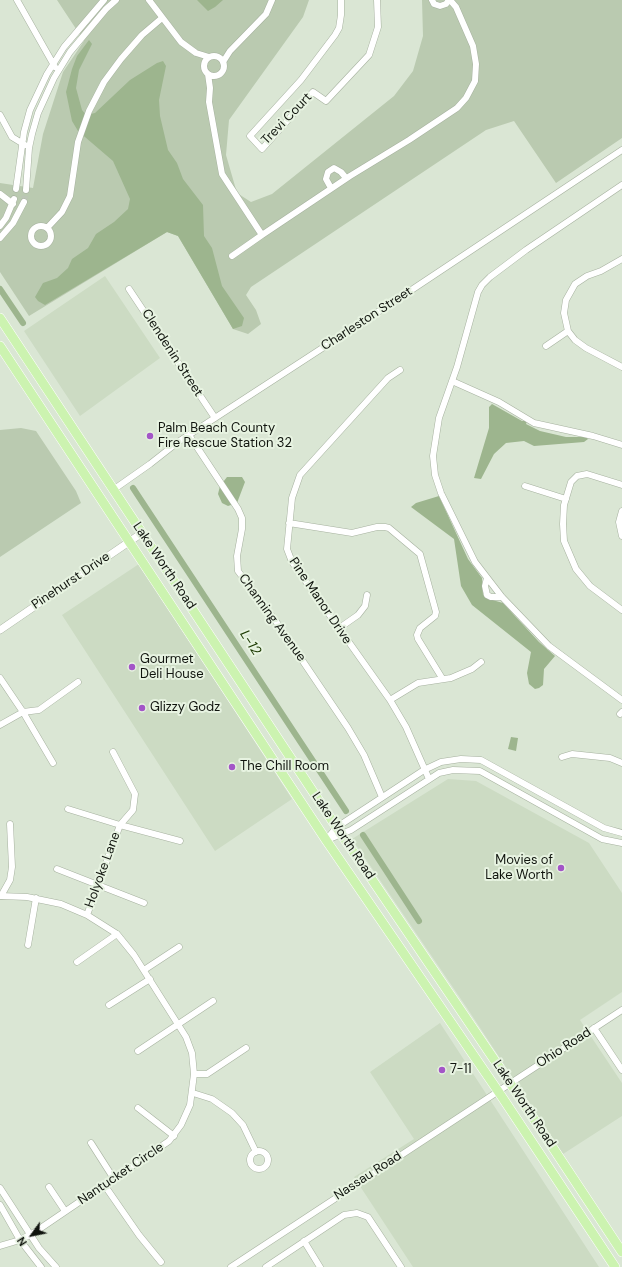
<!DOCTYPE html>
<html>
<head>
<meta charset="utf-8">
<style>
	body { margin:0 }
	#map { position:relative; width:622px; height:1267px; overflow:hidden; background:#dae6d4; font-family:"DM Sans",sans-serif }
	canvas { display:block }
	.north { position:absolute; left:12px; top:1215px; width:40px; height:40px; -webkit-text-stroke:3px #e7f3e1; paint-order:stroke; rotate:237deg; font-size:11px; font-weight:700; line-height:16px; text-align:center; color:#10140e }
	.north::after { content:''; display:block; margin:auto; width:14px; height:18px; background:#10140e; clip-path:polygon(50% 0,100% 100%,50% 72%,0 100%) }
</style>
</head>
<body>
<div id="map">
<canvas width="622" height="1267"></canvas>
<div class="north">N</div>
</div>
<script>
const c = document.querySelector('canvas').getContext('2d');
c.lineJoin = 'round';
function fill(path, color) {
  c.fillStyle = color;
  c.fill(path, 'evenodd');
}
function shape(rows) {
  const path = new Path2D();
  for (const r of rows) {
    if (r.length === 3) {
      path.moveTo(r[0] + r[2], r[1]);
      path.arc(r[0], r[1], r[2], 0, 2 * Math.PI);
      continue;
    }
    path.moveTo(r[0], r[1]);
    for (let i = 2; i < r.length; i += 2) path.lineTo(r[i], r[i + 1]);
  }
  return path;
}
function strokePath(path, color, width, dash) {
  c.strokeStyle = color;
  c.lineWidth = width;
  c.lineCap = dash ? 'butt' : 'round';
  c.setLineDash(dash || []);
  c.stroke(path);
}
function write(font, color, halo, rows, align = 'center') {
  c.font = font + ' "DM Sans",sans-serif';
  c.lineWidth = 4;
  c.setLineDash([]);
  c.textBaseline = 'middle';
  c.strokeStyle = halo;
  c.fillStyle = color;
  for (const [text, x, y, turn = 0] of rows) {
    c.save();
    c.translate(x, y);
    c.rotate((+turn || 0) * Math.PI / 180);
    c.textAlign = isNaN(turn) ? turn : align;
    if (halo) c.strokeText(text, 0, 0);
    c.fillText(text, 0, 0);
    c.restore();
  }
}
fill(shape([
	[105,276,160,358,80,416,24,331],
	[139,564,292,799,215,851,62,615],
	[448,779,476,781,589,843,622,893,622,992,580,1020,622,1083,622,1116,563,1154,467,1008,352,839],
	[440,1023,599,1267,413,1267,354,1177,414,1139,370,1072]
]), '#ccdbc3');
fill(shape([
	[57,0,309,0,303,17,229,120,226,155,237,193,251,202,272,194,394,96,413,71,423,36,422,0,622,0,622,138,556,183,514,121,486,130,251,287,246,295,256,310,261,324,248,334,233,329,178,236,167,232,29,316,0,272,0,183,33,188,43,134,63,72,84,41],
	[21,428,36,431,76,491,81,503,0,557,0,430]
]), '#bacab0');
fill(shape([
	[197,0,223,0,215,7,208,11],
	[89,40,92,44,79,70,76,88,82,110,86,115,95,113,130,80,157,63,163,61,166,66,159,100,160,116,168,150,177,163,183,179,203,205,204,236,212,248,222,286,244,318,242,326,233,329,178,236,167,232,45,305,38,301,35,297,43,283,57,278,68,268,72,259,88,248,96,234,114,222,128,209,130,199,113,161,78,131,72,121,66,92,72,69,77,56],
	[492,404,522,421,527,421,526,424,540,431,566,437,586,437,588,439,584,442,534,446,524,441,506,443,494,454,481,479,474,478,489,428,489,407],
	[227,477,242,477,245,482,237,503,228,506,222,503,218,494,220,486],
	[439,496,468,559,482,578,483,595,489,599,503,603,539,642,555,656,544,669,543,685,539,688,535,689,529,684,527,673,531,652,472,605,461,586,454,539,411,507,416,503],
	[511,737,518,738,516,751,508,749]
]), '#9db58e');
strokePath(shape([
	[0,289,23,323],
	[133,488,346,811],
	[363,835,419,921]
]), '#9db58e', 6);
strokePath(shape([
	[24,202,26,190]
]), '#bcc6b6', 6, [6, 3]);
const minor = shape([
	[17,0,55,67],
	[149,0,181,42,196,53,209,57],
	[341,0,341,15,339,28,335,35,301,80,250,136,262,149,313,92,326,101,369,55,378,27,377,0],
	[432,0,434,4,440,6,446,4,449,0],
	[214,66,10],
	[223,62,230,51,266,14,272,0],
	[208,74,210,88,209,102,222,174,262,235,350,176,409,140,457,108,466,98,475,81,476,64,473,46,456,7,450,0],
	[0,115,12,137,25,145],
	[622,185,526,250,490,277,482,285,478,292,457,367,439,418,433,456,435,475,441,493,475,562,485,575,502,597,549,646,622,700],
	[331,188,326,179,328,172,334,168,341,172,346,178],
	[16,189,24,132,30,110,47,74,64,47,104,0],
	[26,190,29,148,32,134,38,113,54,78,70,52,106,9,116,0],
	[0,194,13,204],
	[41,236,10],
	[0,226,6,218,14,199],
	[47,228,62,212,70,196,78,142,89,111,104,82,121,59,142,35,162,18],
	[0,238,13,223,24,202],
	[232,256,262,235],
	[622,259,601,271,587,276,575,284,566,300,564,313,568,331,575,340,586,348,622,367],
	[129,289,215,418],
	[546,346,568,331],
	[400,370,388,378,300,475,292,498,287,549,292,562,390,700,406,727,429,779],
	[452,381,499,402,534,423,593,436,622,445],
	[189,435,238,509,242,518,242,529,237,556,238,571,275,620,348,728,364,755,382,797],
	[622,485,587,474,577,476,571,482,564,505,563,524,564,541,576,569,590,586,622,610],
	[525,486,566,499],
	[113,490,150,464,178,442,410,291,622,150],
	[622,511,619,522,622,536],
	[289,523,352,533,377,527,385,527,389,528,420,554,436,612,435,616,420,628,417,635,418,639,442,678],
	[487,578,485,586,487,595,491,597,502,597],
	[338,629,358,615,365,606,367,595],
	[0,678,23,712,53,763],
	[390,700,418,683,451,678,472,669,481,662],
	[620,714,622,712],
	[0,725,23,712,39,710,78,682],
	[562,757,572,754,610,758,622,763],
	[68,809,120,825,180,841],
	[326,840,337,827,424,770,441,762,461,759,481,760,604,828,622,833],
	[327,840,351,830,439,773,453,770,480,771,602,839,622,843],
	[57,869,144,903],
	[0,896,27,897,61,904,87,915,117,934,134,955,186,1037,192,1053,194,1074,190,1105,181,1125,169,1141,35,1232,20,1240,0,1246],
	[1,896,10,880,12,867,10,824],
	[87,915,120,825,133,810,135,794,113,752],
	[28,945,36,898],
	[77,962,117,934],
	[144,970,179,947],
	[109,1005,150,979],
	[594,1028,622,1070],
	[138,1051,213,1001],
	[194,1074,207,1074,246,1048],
	[193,1093,212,1099,232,1113,243,1125,256,1152],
	[138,1108,174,1136],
	[91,1143,114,1179],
	[259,1160,9],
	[105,1186,139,1235,161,1262],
	[49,1187,65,1211],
	[0,1188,39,1248,56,1267],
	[0,1205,20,1240,41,1267],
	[304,1241,320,1267],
	[231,1267,622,1010],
	[266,1267,344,1215,357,1213,368,1217,401,1267]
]);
const tertiary = shape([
	[0,630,142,533]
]);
const primary = shape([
	[0,318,333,822,510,1083,622,1252],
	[0,346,326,840,498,1091,615,1267]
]);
strokePath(minor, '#a6b19f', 7);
strokePath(tertiary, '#a6b19f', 8);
strokePath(primary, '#fff', 10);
strokePath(minor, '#fff', 6);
strokePath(tertiary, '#fff', 7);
strokePath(primary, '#ccf3b0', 9);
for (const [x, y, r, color] of [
	[150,436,4,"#a355c7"],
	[132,667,4,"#a355c7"],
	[142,708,4,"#a355c7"],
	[232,767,4,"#a355c7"],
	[561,868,4,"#a355c7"],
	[442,1070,4,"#a355c7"]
]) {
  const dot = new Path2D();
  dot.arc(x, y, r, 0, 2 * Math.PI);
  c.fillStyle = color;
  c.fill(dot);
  strokePath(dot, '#e7f3e1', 1.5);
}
write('13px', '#10140e', '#e7f3e1', [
	["Trevi Court",287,119,-46],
	["Charleston Street",367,319,-33],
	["Clendenin Street",172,353,57],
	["Lake Worth Road",164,566,56],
	["Pinehurst Drive",71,581,-34],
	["Pine Manor Drive",320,601,56],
	["Channing Avenue",272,618,54],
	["Lake Worth Road",343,836,56],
	["Holyoke Lane",103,870,-70],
	["Ohio Road",564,1048,-33],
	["Lake Worth Road",524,1104,56],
	["Nantucket Circle",121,1174,-34],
	["Nassau Road",368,1176,-33]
]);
write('13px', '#10140e', '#e7f3e1', [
	["Palm Beach County",158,429],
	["Fire Rescue Station 32",158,444],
	["Gourmet",140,660],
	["Deli House",140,675],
	["Glizzy Godz",150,708],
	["The Chill Room",240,767],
	["Movies of",553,861,"right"],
	["Lake Worth",553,876,"right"],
	["7-11",450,1070]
], 'left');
write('italic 14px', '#1b3900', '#e7f3e1', [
	["L-12",250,643,57]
]);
</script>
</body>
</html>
